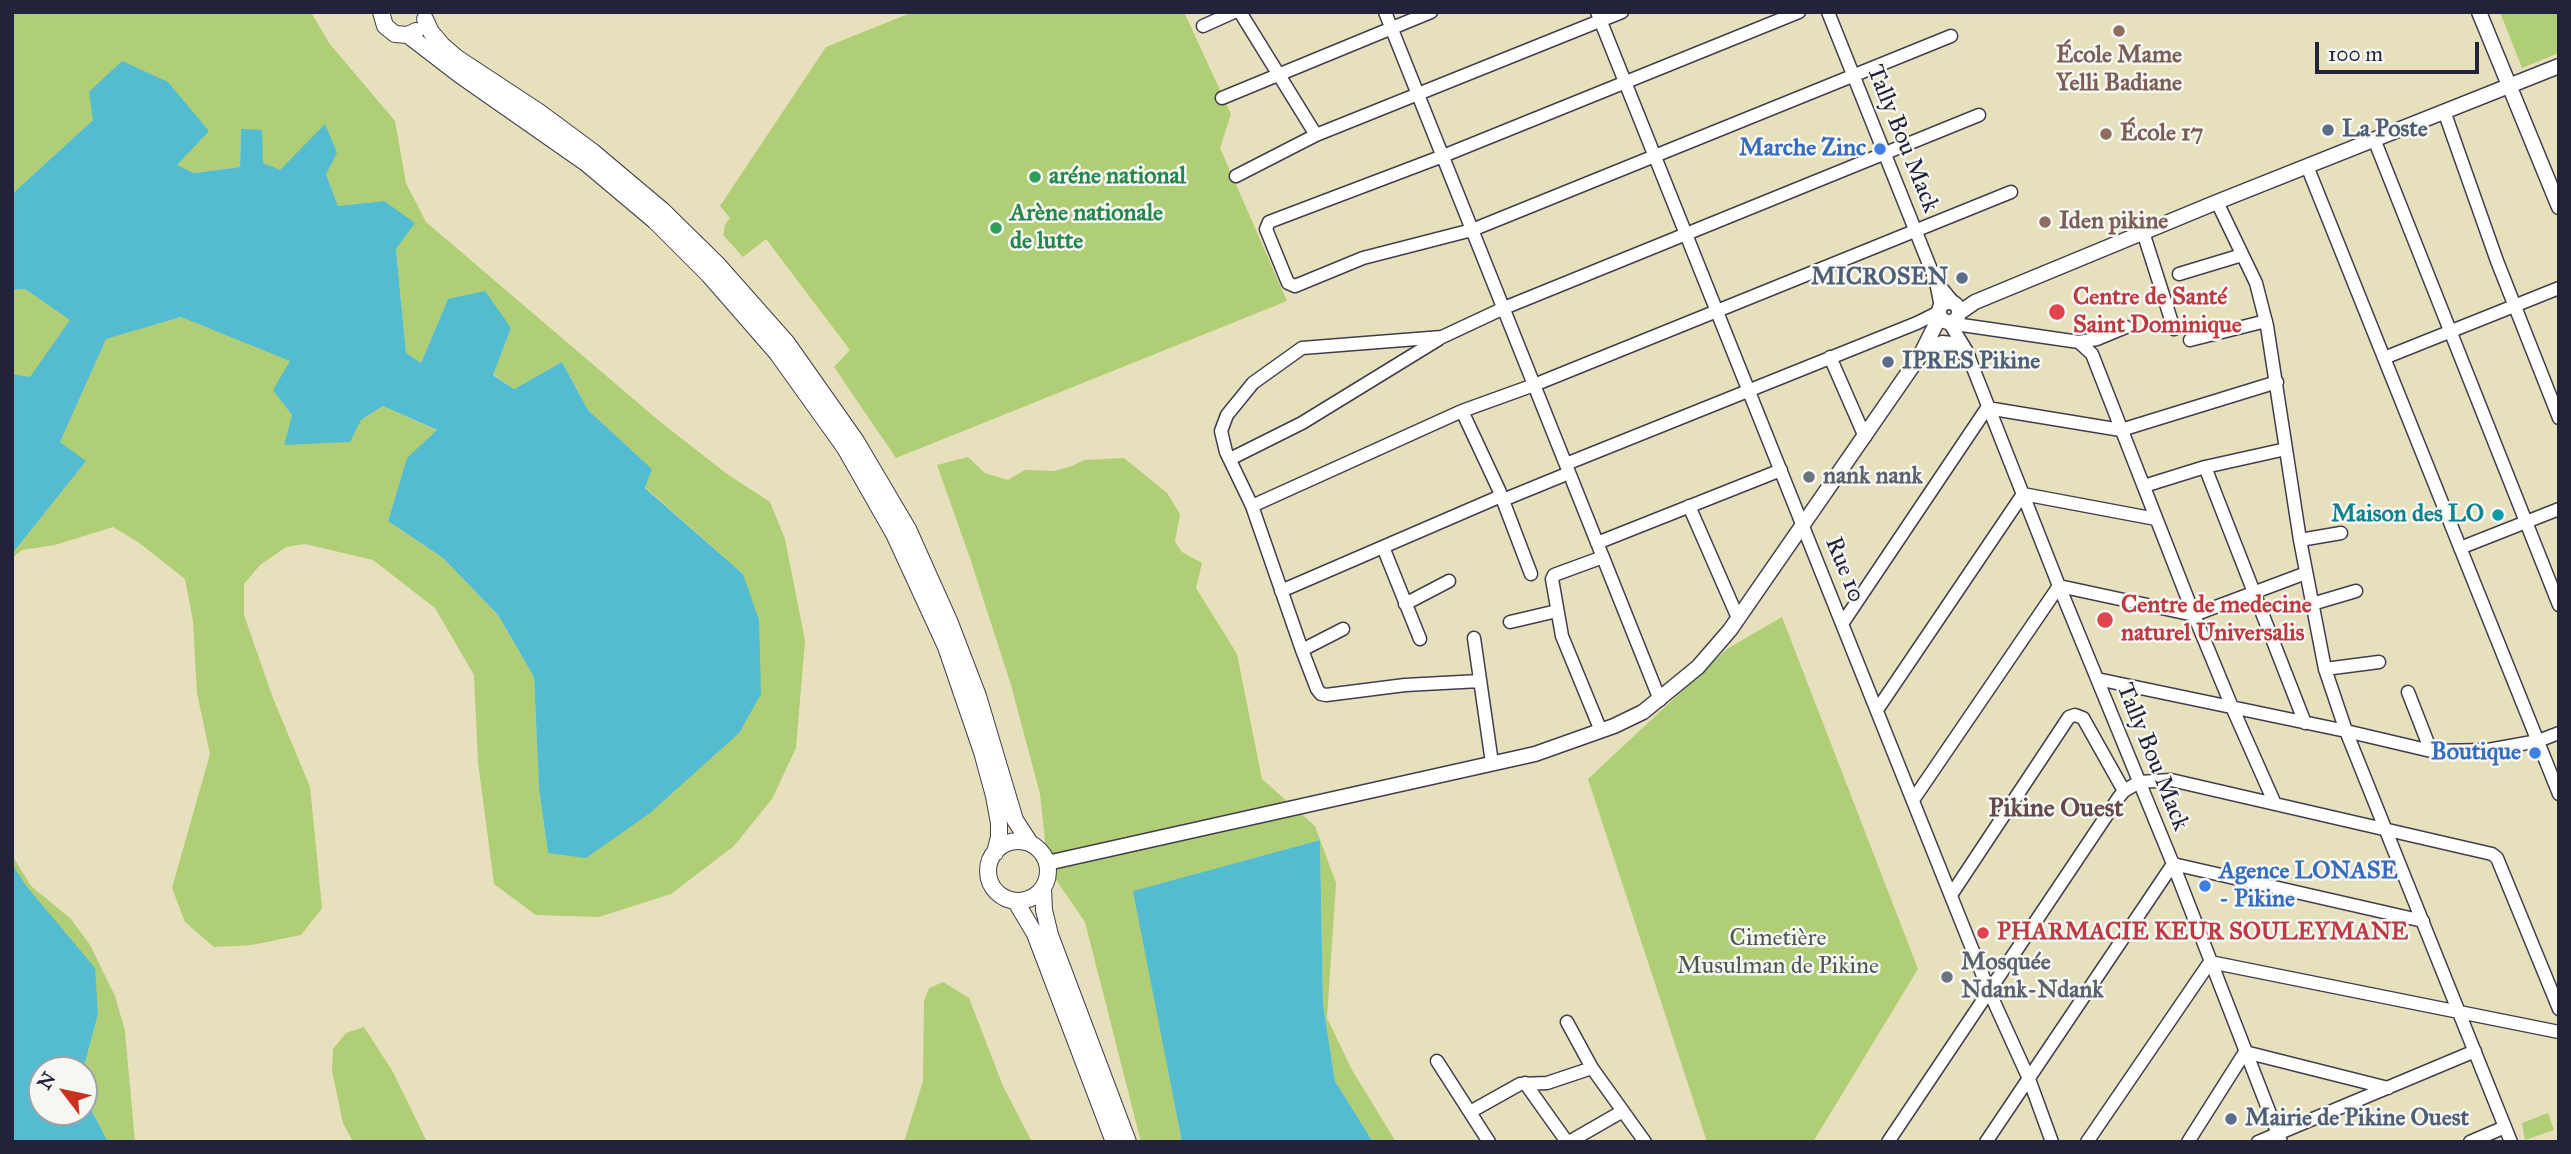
<!DOCTYPE html>
<html>
<head>
<meta charset="utf-8">
<style>
	body { margin:0 }
	#map { position:relative; width:2571px; height:1154px; overflow:hidden; background:#e7e0bc; font-family:"IM FELL Great Primer",serif }
	canvas { display:block }
	.frame { position:absolute; inset:0; border:14px solid #22223b; pointer-events:none }
	.north { position:absolute; left:28px; top:1056px; width:70px; height:70px; box-sizing:border-box; background:#f6f6f2; border:2px solid #a1a1a9; border-radius:50%; rotate:302deg; font-size:19px; font-weight:700; line-height:28px; text-align:center; color:#22223b }
	.north::after { content:''; display:block; margin:auto; width:24px; height:32px; background:#c8321e; clip-path:polygon(50% 0,100% 100%,50% 72%,0 100%) }
	.scale { position:absolute; left:2315px; top:42px; width:164px; height:32px; box-sizing:border-box; border:4px solid #22223b; border-top:0; padding-left:9px; font-size:21px; line-height:24px; white-space:nowrap; color:#22223b; -webkit-text-stroke:5px #f6f6f2; paint-order:stroke }
</style>
</head>
<body>
<div id="map">
<canvas width="2571" height="1154"></canvas>
<div class="frame"></div>
<div class="north">N</div>
<div class="scale">100 m</div>
</div>
<script>
const c = document.querySelector('canvas').getContext('2d');
c.lineJoin = 'round';
function fill(path, color) {
  c.fillStyle = color;
  c.fill(path, 'evenodd');
}
function shape(rows) {
  const path = new Path2D();
  for (const r of rows) {
    if (r.length === 3) {
      path.moveTo(r[0] + r[2], r[1]);
      path.arc(r[0], r[1], r[2], 0, 2 * Math.PI);
      continue;
    }
    path.moveTo(r[0], r[1]);
    for (let i = 2; i < r.length; i += 2) path.lineTo(r[i], r[i + 1]);
  }
  return path;
}
function strokePath(path, color, width, dash) {
  c.strokeStyle = color;
  c.lineWidth = width;
  c.lineCap = dash ? 'butt' : 'round';
  c.setLineDash(dash || []);
  c.stroke(path);
}
function write(font, color, halo, rows, align = 'center') {
  c.font = font + ' "IM FELL Great Primer",serif';
  c.lineWidth = 5;
  c.setLineDash([]);
  c.textBaseline = 'middle';
  c.strokeStyle = halo;
  c.fillStyle = color;
  for (const [text, x, y, turn = 0] of rows) {
    c.save();
    c.translate(x, y);
    c.rotate((+turn || 0) * Math.PI / 180);
    c.textAlign = isNaN(turn) ? turn : align;
    if (halo) c.strokeText(text, 0, 0);
    c.fillText(text, 0, 0);
    c.restore();
  }
}
fill(shape([
	[12,12,311,12,329,43,395,121,406,183,426,222,658,420,727,474,770,502,785,539,805,641,796,748,772,799,734,846,671,894,599,917,536,915,494,884,478,762,474,675,435,608,373,560,305,544,286,547,260,565,244,584,244,615,273,698,310,787,322,908,301,935,252,945,214,947,185,922,172,888,210,754,197,693,193,621,185,579,138,542,113,527,55,545,22,550,12,558,12,554,85,462,60,442,105,339,181,317,291,361,292,415,284,445,361,420,383,406,438,431,407,459,388,521,443,558,498,615,534,677,539,789,548,853,743,574,645,487,652,469,588,410,562,362,514,389,493,374,511,328,448,299,421,363,406,353,396,249,384,201,338,206,326,174,325,125,280,171,263,163,241,130,240,167,194,173,176,165,209,130,93,120,12,194],
	[913,12,1184,12,1231,114,1220,148,1287,301,896,458,834,367,850,350,766,239,743,257,723,235,725,225,730,218,720,206,826,47],
	[2500,12,2559,12,2559,53,2522,68],
	[25,289,71,320,30,378,12,374,12,290],
	[968,457,985,473,1008,480,1025,470,1054,471,1072,466,1084,460,1124,458,1167,493,1180,514,1175,542,1182,552,1202,563,1196,588,1237,654,1262,779,1315,826,1336,883,1327,1018,1352,1070,1396,1142,1373,1142,1335,1081,1323,1004,1320,840,1134,891,1182,1142,1141,1142,1085,922,1048,868,1040,794,1011,685,970,558,937,465],
	[1782,617,1918,969,1813,1142,1707,1142,1588,779,1727,649],
	[12,855,31,886,71,919,90,945,115,996,125,1031,135,1142,108,1142,84,1096,83,1070,98,1013,12,864],
	[943,982,969,998,1003,1086,1032,1142,904,1142,923,1081,924,1001,929,988],
	[364,1027,393,1072,427,1142,353,1142,343,1123,332,1071,333,1049,346,1033],
	[2548,1113,2554,1130,2525,1140,2522,1123]
]), '#b0ce75');
fill(shape([
	[122,61,168,82,209,131,177,165,194,173,240,167,241,129,262,130,263,163,280,170,325,124,337,153,326,174,338,206,384,201,415,223,396,249,406,353,421,363,448,299,485,291,511,328,493,375,514,389,562,362,588,410,652,469,645,488,743,574,759,620,761,694,739,733,650,813,586,858,548,853,539,789,534,677,498,615,443,558,388,521,407,458,437,430,383,406,361,420,350,442,284,445,292,415,273,390,290,361,181,317,106,339,60,442,86,461,12,554,12,374,30,377,70,320,25,289,12,290,12,194,93,120,89,92],
	[1320,840,1323,1004,1335,1081,1373,1142,1182,1142,1133,891],
	[12,864,27,887,95,968,98,1014,83,1070,42,1070,42,1112,84,1112,84,1096,108,1142,12,1142]
]), '#53bcd0');
const minor = shape([
	[1240,12,1316,135],
	[1385,12,1660,700],
	[1597,12,1989,991,2029,1079,2052,1142],
	[1799,12,1443,156,1269,222,1266,229,1288,283,1295,286,1363,258,1472,230,1951,36],
	[1828,12,1936,282,1941,307],
	[1203,26,1234,12],
	[1222,98,1431,12],
	[2444,111,2497,261,2559,418],
	[2374,139,2559,605],
	[2307,166,2559,794],
	[1236,176,1316,135,1622,12],
	[2217,202,2256,283,2267,326,2300,540,2325,669,2346,731,2511,1142],
	[2143,232,2174,329],
	[2179,274,2242,255],
	[1939,285,1953,302],
	[1949,322,1966,350,2059,586,2173,864,2281,1142],
	[1962,325,2079,342,2092,354,2194,615,2232,707,2275,804],
	[2190,340,2266,321],
	[2079,342,2097,339,2126,327],
	[1830,357,1865,437],
	[2384,358,2559,288],
	[1462,411,1499,490,1531,574],
	[1230,459,1302,423,1439,339],
	[1566,464,1917,323,1939,312],
	[2205,467,2305,723],
	[2144,486,2205,467,2286,449],
	[1503,500,1569,473],
	[1252,506,1462,411,1534,385,2011,192],
	[1689,506,1738,618],
	[2300,540,2341,533],
	[1597,543,1781,470],
	[1383,547,1420,639],
	[2460,548,2559,509],
	[1281,591,1501,496],
	[1405,604,1449,581],
	[2312,604,2356,591],
	[1510,622,1557,611],
	[1842,624,1987,408,2121,430,2277,382],
	[1343,629,1302,650,1317,689,1321,694,1326,695,1405,685,1480,681],
	[1474,638,1492,763],
	[1302,650,1252,506,1226,452,1221,431,1227,415,1253,383,1302,348,1442,337,1504,308,1979,115],
	[2325,669,2379,662],
	[2097,679,2346,731,2431,751,2488,750,2538,741,2559,733],
	[2408,692,2431,751],
	[1877,710,2023,494,2156,519],
	[1601,731,1562,636,1552,579,1554,575,1603,557],
	[1913,800,2059,586,2194,615,2306,573],
	[1951,895,2069,717,2075,715,2083,718,2124,791],
	[1567,1022,1592,1068],
	[1437,1061,1489,1142],
	[1525,1083,1567,1142],
	[1470,1112,1520,1084,1547,1083,1592,1068,1645,1142],
	[1569,1142,1623,1111],
	[1888,1142,2119,797,2124,791,2139,782,2171,780,2492,854,2497,858,2559,1009],
	[1986,1142,2173,864,2423,921],
	[2087,1142,2210,962,2559,1032],
	[2188,1142,2245,1052,2388,1088],
	[2258,1142,2475,1051],
	[2470,1142,2505,1127]
]);
const tertiary = shape([
	[2479,12,2559,207],
	[1949,312,10],
	[1959,313,1975,302,2217,202,2559,66],
	[1925,349,1942,343,1952,344,1958,347,1968,357],
	[1047,863,1535,754,1614,726,1643,712,1698,667,1730,630,1921,354,1940,316]
]);
const secondary = shape([
	[381,12,385,26,395,34,408,35,416,31],
	[425,19,431,32,442,45,457,58,539,112,593,152,662,210,718,265,787,343,856,441,908,529,950,623,978,696,1015,820,1030,843],
	[408,35,460,75,586,163,655,221,709,275,777,353,845,448,894,534,946,647,982,752,994,796,999,823,999,837,995,853],
	[1018,871,30],
	[1043,888,1044,910,1050,935,1128,1142],
	[1016,902,1035,934,1114,1142]
]);
strokePath(minor, '#403e4e', 15);
strokePath(tertiary, '#403e4e', 17);
strokePath(secondary, '#403e4e', 18);
strokePath(minor, '#fff', 12);
strokePath(tertiary, '#fff', 14);
strokePath(secondary, '#fff', 16);
for (const [x, y, r, color] of [
	[2119,31,7,"#8d6e63"],
	[2328,130,7,"#5c6f8a"],
	[2106,134,7,"#8d6e63"],
	[1880,149,7,"#3f7fe0"],
	[1035,177,7,"#2e9e5b"],
	[2045,222,7,"#8d6e63"],
	[996,228,7,"#2e9e5b"],
	[1962,278,7,"#5c6f8a"],
	[2057,312,9,"#e0444e"],
	[1888,362,7,"#5c6f8a"],
	[1809,477,7,"#6b7280"],
	[2498,515,7,"#0f9aa8"],
	[2105,620,9,"#e0444e"],
	[2535,753,7,"#3f7fe0"],
	[2205,886,7,"#3f7fe0"],
	[1983,933,7,"#e0444e"],
	[1947,977,7,"#6b7280"],
	[2231,1119,7,"#5c6f8a"]
]) {
  const dot = new Path2D();
  dot.arc(x, y, r, 0, 2 * Math.PI);
  c.fillStyle = color;
  c.fill(dot);
  strokePath(dot, '#f6f6f2', 2.5);
}
write('bold 24px', '#785e54', '#f6f6f2', [
	["École Mame",2119,56,"center"],
	["Yelli Badiane",2119,84,"center"],
	["École 17",2120,134],
	["Iden pikine",2059,222]
], 'left');
write('bold 24px', '#4e5e75', '#f6f6f2', [
	["La Poste",2342,130],
	["MICROSEN",1948,278,"right"],
	["IPRES Pikine",1902,362],
	["Mairie de Pikine Ouest",2245,1119]
], 'left');
write('24px', '#22223b', '#f6f6f2', [
	["Tally Bou Mack",1902,139,68],
	["Rue 10",1844,570,68],
	["Tally Bou Mack",2152,757,68]
]);
write('bold 24px', '#366cbe', '#f6f6f2', [
	["Marche Zinc",1866,149],
	["Boutique",2521,753],
	["Agence LONASE",2219,872,"left"],
	["- Pikine",2219,900,"left"]
], 'right');
write('bold 24px', '#27864d', '#f6f6f2', [
	["aréne national",1049,177],
	["Arène nationale",1010,214],
	["de lutte",1010,242]
], 'left');
write('bold 24px', '#be3a42', '#f6f6f2', [
	["Centre de Santé",2073,298],
	["Saint Dominique",2073,326],
	["Centre de medecine",2121,606],
	["naturel Universalis",2121,634],
	["PHARMACIE KEUR SOULEYMANE",1997,933]
], 'left');
write('bold 24px', '#5b616d', '#f6f6f2', [
	["nank nank",1823,477],
	["Mosquée",1961,963],
	["Ndank-Ndank",1961,991]
], 'left');
write('bold 24px', '#0d838f', '#f6f6f2', [
	["Maison des LO",2484,515]
], 'right');
write('24px', '#4d564c', '#f6f6f2', [
	["Cimetière",1778,939],
	["Musulman de Pikine",1778,967]
]);
write('bold 26px', '#64494b', '#f6f6f2', [
	["Pikine Ouest",2056,810]
]);
</script>
</body>
</html>
